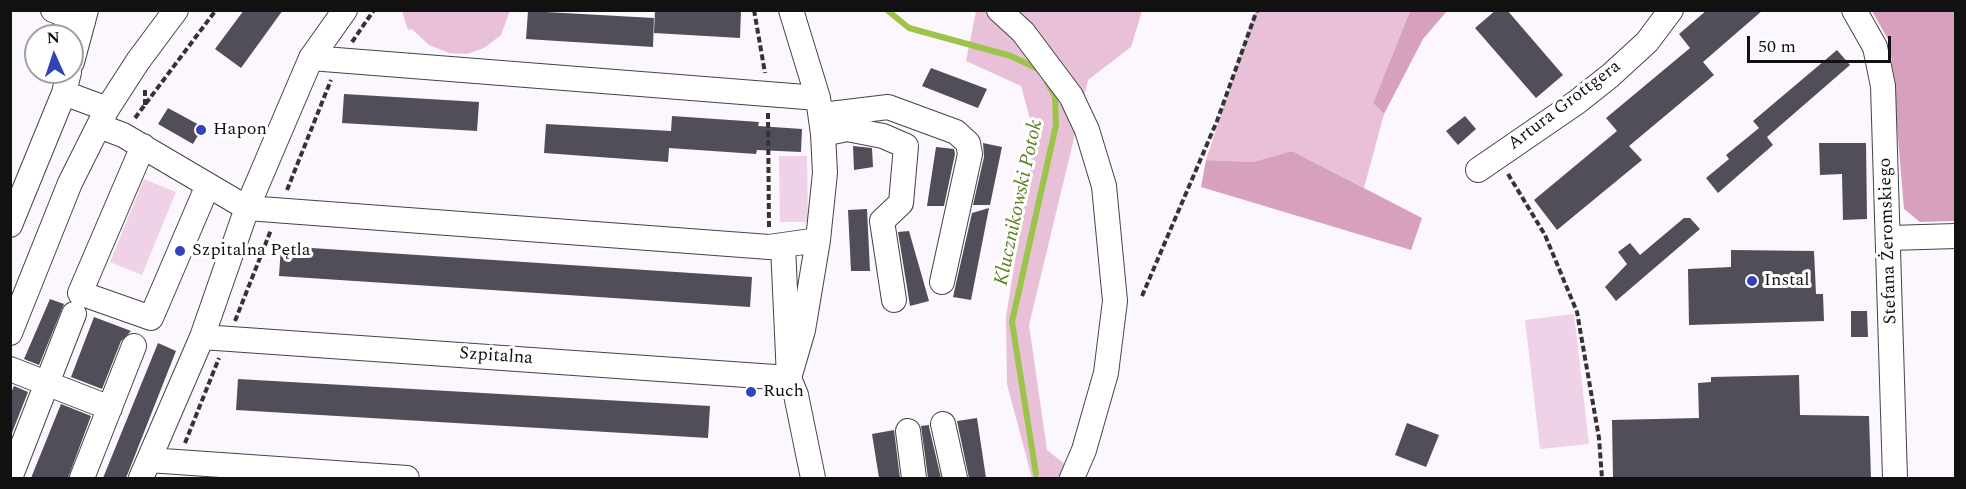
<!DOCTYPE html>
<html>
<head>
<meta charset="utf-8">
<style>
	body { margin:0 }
	#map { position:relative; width:1966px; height:489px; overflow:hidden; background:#fcf6fe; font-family:Spectral,serif }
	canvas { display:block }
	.frame { position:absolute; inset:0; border:12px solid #111; pointer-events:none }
	.north { position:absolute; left:24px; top:24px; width:60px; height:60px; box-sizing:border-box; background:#fff; border:2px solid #a0a0a0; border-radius:50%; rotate:357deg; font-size:16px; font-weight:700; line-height:24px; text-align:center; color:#111 }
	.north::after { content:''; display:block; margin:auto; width:21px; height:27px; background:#3242b8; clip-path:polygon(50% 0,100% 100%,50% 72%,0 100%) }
	.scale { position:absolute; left:1747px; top:36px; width:144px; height:27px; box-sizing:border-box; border:3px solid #111; border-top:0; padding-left:8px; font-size:18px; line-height:21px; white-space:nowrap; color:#111; -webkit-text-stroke:4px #fff; paint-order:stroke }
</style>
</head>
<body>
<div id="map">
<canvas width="1966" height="489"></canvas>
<div class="frame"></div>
<div class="north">N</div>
<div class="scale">50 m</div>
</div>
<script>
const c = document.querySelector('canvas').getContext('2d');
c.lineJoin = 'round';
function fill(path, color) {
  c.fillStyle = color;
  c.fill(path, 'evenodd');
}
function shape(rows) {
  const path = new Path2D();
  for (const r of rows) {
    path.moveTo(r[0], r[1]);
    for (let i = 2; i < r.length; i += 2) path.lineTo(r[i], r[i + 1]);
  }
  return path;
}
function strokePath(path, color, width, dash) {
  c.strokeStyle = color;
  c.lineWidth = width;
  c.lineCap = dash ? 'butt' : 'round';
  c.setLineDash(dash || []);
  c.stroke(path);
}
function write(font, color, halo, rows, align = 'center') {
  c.font = font + ' Spectral,serif';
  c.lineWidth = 6;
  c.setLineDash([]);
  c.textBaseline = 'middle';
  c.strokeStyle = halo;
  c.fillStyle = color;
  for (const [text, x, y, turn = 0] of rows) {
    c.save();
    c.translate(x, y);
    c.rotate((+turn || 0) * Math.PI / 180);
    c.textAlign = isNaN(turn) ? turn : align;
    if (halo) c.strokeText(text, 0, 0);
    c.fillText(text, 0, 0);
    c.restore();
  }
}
fill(shape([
	[402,11,402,10,510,11,501,35,484,48,467,54,449,53,429,45,412,29,408,30],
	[976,11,1142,11,1131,47,1088,80,1029,325,1047,450,1082,478,1032,478,1007,384,1006,317,1035,137,1021,86,966,61],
	[1255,11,1410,11,1373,103,1384,114,1364,188,1292,151,1253,162,1206,160]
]), '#e8c0d8');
fill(shape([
	[1410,11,1447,11,1423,39,1384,114,1373,103],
	[1872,11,1955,11,1955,221,1920,222,1904,209,1890,43],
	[1292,151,1422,218,1411,250,1201,187,1206,160,1253,162]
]), '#d7a1bd');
fill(shape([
	[779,156,807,156,808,222,780,222],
	[144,179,176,192,142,275,110,262],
	[1574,314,1589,444,1540,449,1525,320]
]), '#efd2e7');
strokePath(shape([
	[887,10,909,28,1011,56,1040,70],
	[1036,474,1012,322,1056,125,1055,96,1047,82]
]), '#9dc44a', 6);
fill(shape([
	[244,10,283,10,241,68,215,49],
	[655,10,741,10,740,38,654,33],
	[1496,10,1507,10,1563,75,1536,98,1475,28],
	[1707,10,1763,10,1703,62,1714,75,1629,146,1642,160,1557,230,1534,200,1617,131,1606,118,1690,48,1679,34],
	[528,11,654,18,653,47,526,39],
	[1837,50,1850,65,1767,137,1773,145,1718,193,1706,178,1729,159,1726,155,1759,128,1753,121],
	[931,68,987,89,978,108,922,86],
	[344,94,479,102,477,131,342,123],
	[168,108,203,127,193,144,158,124],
	[672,116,759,122,758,126,802,129,801,152,757,150,756,154,669,148,668,162,544,153,546,124,671,131],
	[1465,116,1476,129,1458,145,1446,131],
	[983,143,1002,147,990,205,973,205,984,157],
	[1819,143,1866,143,1867,219,1843,220,1842,174,1820,175],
	[853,146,872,148,873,167,854,170],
	[936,147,954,149,955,154,944,206,927,206],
	[989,208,971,300,953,297,972,213],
	[867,209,870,271,851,271,848,210],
	[1684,218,1690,218,1700,229,1616,301,1605,287,1627,264,1618,252,1630,243,1640,255],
	[909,231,929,301,910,306,898,232],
	[281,246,752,277,750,307,279,276],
	[1731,250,1814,251,1816,294,1823,294,1824,321,1689,325,1688,269,1731,267],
	[50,299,64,304,39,365,24,359],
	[1851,311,1867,311,1868,337,1851,337],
	[94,317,131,331,121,341,102,389,71,377],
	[158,343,176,351,126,478,103,478],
	[1799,375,1800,415,1869,416,1871,478,1613,478,1612,420,1699,418,1698,383,1711,382,1711,377],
	[238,379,710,406,708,438,236,410],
	[14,386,28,392,10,438,10,395],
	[61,404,91,416,68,478,31,478],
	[977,418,986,478,969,478,957,421],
	[1407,423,1439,435,1426,467,1395,455],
	[929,425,929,427,941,478,928,478,921,426],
	[894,430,900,478,879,478,872,434]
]), '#514e59');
const minor = shape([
	[53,10,83,22],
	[791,10,818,98,823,134,825,173,818,240,803,330,789,378,796,395,813,478],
	[999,10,1023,32,1071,96,1087,130,1104,186,1115,301,1106,373,1084,450,1072,478],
	[1854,10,1875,47,1883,86,1895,478],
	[311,58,818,98],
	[72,62,86,10],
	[64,93,107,109],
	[822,115,888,107,956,132,968,143,970,154,942,282],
	[99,126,123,135,247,208,769,247,818,240],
	[823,134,847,129,883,136,906,146,901,203,882,221,894,300],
	[143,146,80,293,151,318,208,185],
	[1478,170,1577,102,1611,75,1647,42,1671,10],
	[10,225,64,93,69,72],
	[1890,238,1956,236],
	[10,333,70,183,107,109,138,61,176,10],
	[202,337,789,378,783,246],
	[10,369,110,408],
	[943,424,955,478],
	[908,431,914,478],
	[149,460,407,478],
	[10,478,74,314],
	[82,478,134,346],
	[141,478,202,337,247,208,311,58,345,10]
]);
strokePath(minor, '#444', 26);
strokePath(shape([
	[754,10,765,73],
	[352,42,374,10],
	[145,105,145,88],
	[768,113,769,228],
	[135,118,216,10],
	[1508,174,1545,235,1577,312,1599,438,1602,478],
	[287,190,331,80],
	[1142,296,1217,121,1257,10],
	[235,321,271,230],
	[185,443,219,358]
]), '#333', 4, [6, 3]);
strokePath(minor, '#fff', 24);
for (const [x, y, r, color] of [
	[201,130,6,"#3242b8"],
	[180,251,6,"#3242b8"],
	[1752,281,6,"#3242b8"],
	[751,392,6,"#3242b8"]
]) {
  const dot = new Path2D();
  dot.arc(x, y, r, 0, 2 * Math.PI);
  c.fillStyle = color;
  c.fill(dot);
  strokePath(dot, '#fff', 2);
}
write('18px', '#111', '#fff', [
	["Artura Grottgera",1565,106,-37],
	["Stefana Żeromskiego",1889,241,-92],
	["Szpitalna",496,357,4]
]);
write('18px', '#111', '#fff', [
	["Hapon",213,130],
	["Szpitalna Pętla",192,251],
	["Instal",1764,281],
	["Ruch",763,392]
], 'left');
write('italic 20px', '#5c7f1f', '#fff', [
	["Klucznikowski Potok",1020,203,-78]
]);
</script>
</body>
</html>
